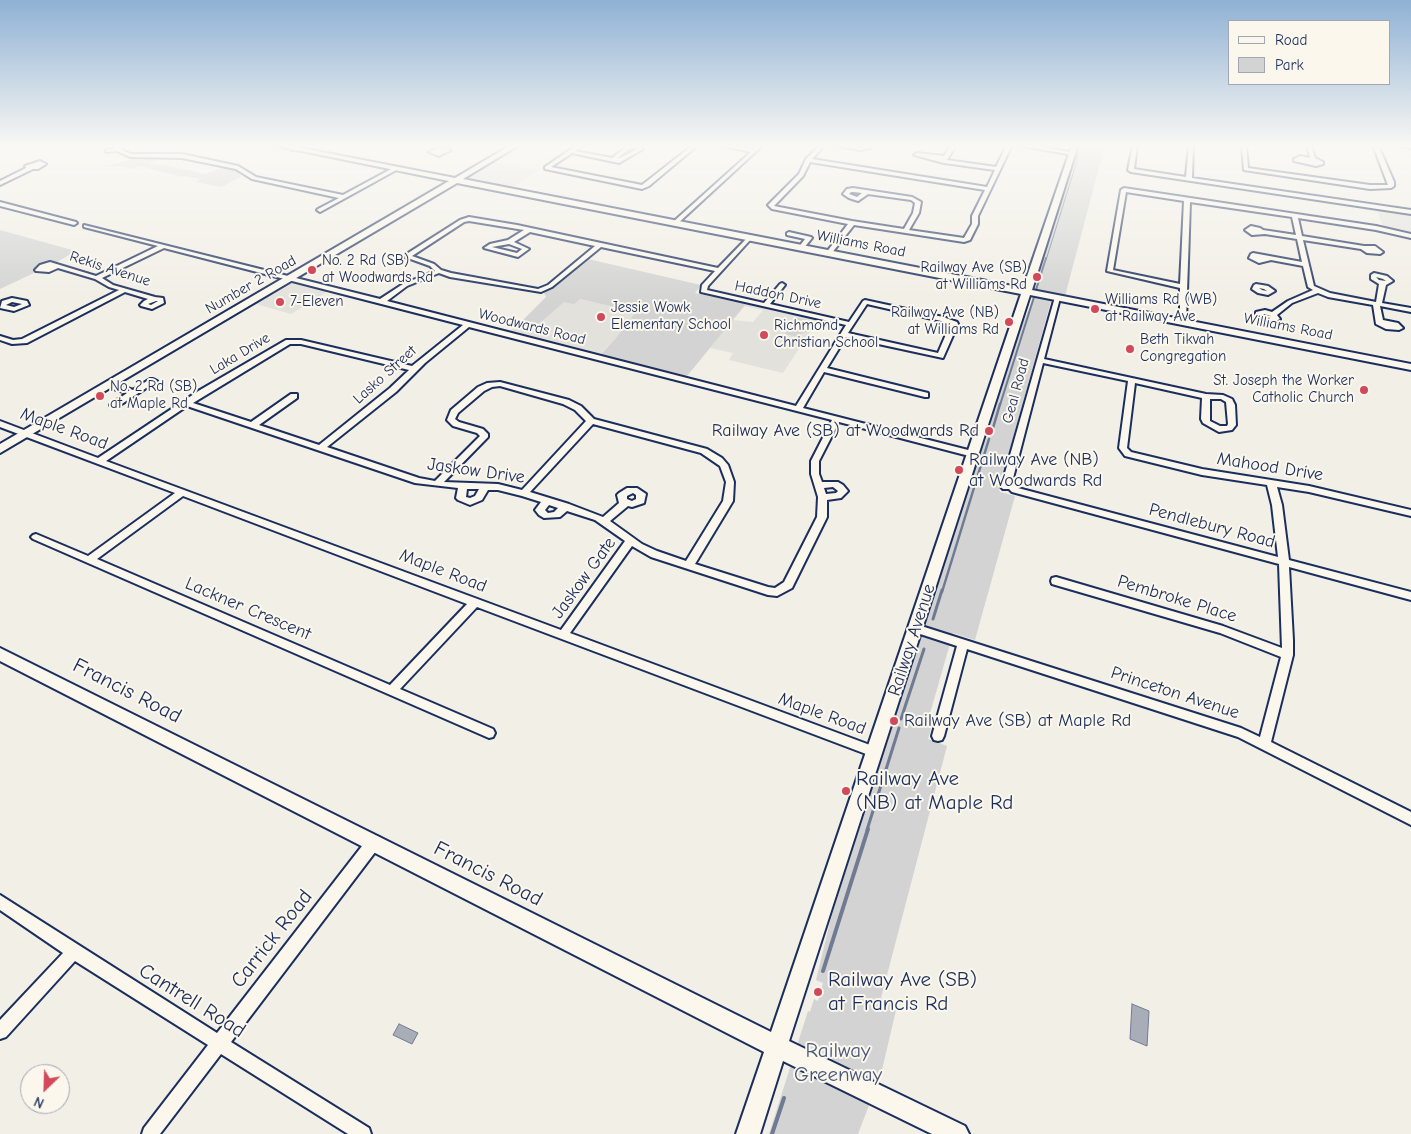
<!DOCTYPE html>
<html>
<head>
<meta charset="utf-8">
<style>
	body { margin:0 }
	#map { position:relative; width:1411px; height:1134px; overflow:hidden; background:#f2efe6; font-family:"Comic Neue",sans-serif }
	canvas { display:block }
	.legend { position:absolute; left:1228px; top:20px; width:162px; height:65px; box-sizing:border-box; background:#fbf7ec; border:1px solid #a1a7b3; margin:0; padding:6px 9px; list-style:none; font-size:15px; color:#1b2f5e }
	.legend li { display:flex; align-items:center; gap:10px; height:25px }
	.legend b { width:25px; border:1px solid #a1a7b3 }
	.north { position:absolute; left:20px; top:1064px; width:50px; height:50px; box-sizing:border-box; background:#fbf7ec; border:1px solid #a1a7b3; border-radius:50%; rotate:204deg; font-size:14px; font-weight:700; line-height:20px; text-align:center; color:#1b2f5e }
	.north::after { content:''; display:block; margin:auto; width:18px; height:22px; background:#d1495b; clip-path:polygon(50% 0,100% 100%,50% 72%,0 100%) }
</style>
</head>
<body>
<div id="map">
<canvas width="1411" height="1134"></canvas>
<ul class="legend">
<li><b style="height:6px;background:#fbf7ec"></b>Road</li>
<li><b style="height:14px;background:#d2d3d2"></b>Park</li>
</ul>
<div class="north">N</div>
</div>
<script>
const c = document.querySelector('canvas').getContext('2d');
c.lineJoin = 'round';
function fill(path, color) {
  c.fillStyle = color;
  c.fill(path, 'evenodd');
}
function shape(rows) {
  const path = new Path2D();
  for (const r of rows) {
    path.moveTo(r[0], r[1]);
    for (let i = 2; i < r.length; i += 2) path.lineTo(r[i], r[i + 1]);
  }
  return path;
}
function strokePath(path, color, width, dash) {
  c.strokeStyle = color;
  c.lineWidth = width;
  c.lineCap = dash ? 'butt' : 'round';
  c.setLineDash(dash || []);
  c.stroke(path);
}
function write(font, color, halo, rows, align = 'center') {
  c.font = font + ' "Comic Neue",sans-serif';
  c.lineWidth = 4;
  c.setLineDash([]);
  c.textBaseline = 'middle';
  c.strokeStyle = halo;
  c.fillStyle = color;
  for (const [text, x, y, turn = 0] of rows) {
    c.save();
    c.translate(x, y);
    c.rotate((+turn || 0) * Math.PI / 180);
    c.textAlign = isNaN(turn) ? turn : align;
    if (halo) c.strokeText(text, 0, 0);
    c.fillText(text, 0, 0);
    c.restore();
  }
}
fill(shape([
	[493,162,539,170,510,189,465,179],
	[1376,208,1411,213,1411,234,1383,227],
	[301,278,335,287,291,314,256,304],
	[580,299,637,312,616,338,597,357,506,334,523,320,539,324,564,302],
	[746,304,818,320,783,373,729,360,733,353,710,348,732,320,753,322,763,310,744,306]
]), '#e2e1dc');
fill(shape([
	[1079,145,1105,145,1065,296,1053,294,999,489,1000,492,1015,496,975,640,953,633,929,717,933,721,928,739,947,746,881,998,897,1006,881,1074,858,1134,769,1134,808,1011,810,1012,814,999,818,1001,823,983,816,980,832,914,981,451,987,437,992,434,993,430,990,429,991,421,1020,330,1033,299,1037,277],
	[158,157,150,164,163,165,206,174,223,167,238,171,241,177,221,187,196,182,200,179,185,176,182,177,139,166,133,169,119,166,101,167,137,158],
	[0,231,0,230,76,251,57,262,38,266,34,269,36,272,0,289],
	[588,259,701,285,695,293,746,304,687,376,600,355,616,338,636,312,580,299,574,304,564,302,539,324,523,320,546,297,544,293],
	[798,318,815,322,809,331,802,333,798,337,785,334,794,319]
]), '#d2d3d2');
const water = shape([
	[1132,1004,1149,1011,1147,1046,1130,1039,1132,1004],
	[399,1024,418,1033,412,1044,393,1035,399,1024]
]);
fill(water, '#a9adb7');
strokePath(water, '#707b93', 1);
strokePath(shape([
	[1080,151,1082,145],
	[1077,160,1079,153],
	[1046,260,1077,161]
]), '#707b93', 1);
strokePath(shape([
	[1036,290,1046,258],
	[1000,405,1034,297]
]), '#707b93', 2);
strokePath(shape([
	[993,428,1000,404],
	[942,592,989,439]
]), '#707b93', 2.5);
strokePath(shape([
	[933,619,942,590],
	[901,719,924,649],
	[867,830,899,728]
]), '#707b93', 3);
strokePath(shape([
	[823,971,868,829],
	[772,1134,784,1098]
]), '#707b93', 4);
const street = shape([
	[115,145,120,145,122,150,131,154,182,154,238,166,256,177,343,195,393,168,398,169,320,212,317,210,318,209,339,198,252,179,236,169,182,158,130,157,117,151,106,152,106,150,116,148,115,145],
	[298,145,304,145,296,150,292,150,292,148,298,145],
	[577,145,583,145,575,151,612,158,627,146,639,145,643,149,619,163,572,153,551,167,642,185,693,145,698,145,649,186,642,189,545,169,545,167,577,145],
	[630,148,638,149,617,159,630,148],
	[720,145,731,145,753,149,758,145,763,145,676,225,672,225,672,223,751,152,720,145],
	[820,145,825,145,812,159,987,187,995,170,944,163,914,155,917,153,944,156,951,145,956,145,947,160,996,167,1007,145,1012,145,978,216,978,224,970,240,964,242,854,225,831,254,829,255,826,253,848,224,772,209,768,205,799,174,806,159,820,145],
	[810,162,985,190,972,216,972,224,964,238,909,230,919,213,921,202,912,197,853,188,847,189,843,194,849,198,858,201,868,194,911,200,915,203,913,213,904,229,852,221,774,206,803,176,810,162],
	[851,192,853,192,862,193,857,197,849,194,851,192],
	[832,145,860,148,863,147,853,145,868,145,871,148,860,150,832,145],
	[1016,145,1029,145,1076,153,1073,155,1016,145],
	[1133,145,1137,145,1134,169,1186,177,1189,145,1193,145,1192,178,1411,210,1411,214,1131,172,1128,170,1133,145],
	[1242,145,1246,145,1248,168,1370,185,1388,185,1373,145,1378,145,1394,182,1394,186,1391,188,1370,189,1244,170,1242,145],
	[1307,145,1311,145,1315,158,1323,162,1323,164,1316,166,1294,161,1294,159,1300,156,1310,158,1307,145],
	[1396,145,1411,146,1411,148,1398,146,1396,145],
	[441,147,451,150,439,156,429,152,441,147],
	[40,161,46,164,38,169,33,169,0,185,0,181,26,168,25,166,40,161],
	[1124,188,1376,226,1411,234,1411,238,1376,230,1298,218,1302,236,1364,246,1375,246,1383,252,1380,254,1367,253,1361,249,1303,240,1314,286,1330,293,1376,302,1379,284,1371,279,1371,275,1374,273,1387,276,1393,281,1386,285,1382,303,1411,308,1411,312,1380,306,1383,320,1398,323,1403,328,1399,330,1386,329,1376,324,1373,305,1328,297,1318,293,1292,303,1277,315,1280,319,1278,320,1268,322,1256,317,1256,312,1265,310,1272,312,1288,301,1313,290,1308,287,1303,266,1271,260,1259,263,1249,258,1251,254,1253,253,1302,262,1297,239,1265,234,1252,235,1245,230,1251,226,1260,228,1263,230,1296,235,1292,217,1190,202,1186,322,1180,323,1180,288,1107,271,1121,190,1124,188],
	[1126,192,1184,201,1180,284,1113,270,1126,192],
	[1376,277,1383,279,1386,281,1379,280,1376,277],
	[1264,314,1271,316,1271,317,1261,315,1264,314],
	[0,202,76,222,77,223,74,225,0,206,0,202],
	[469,217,517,225,718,268,749,236,752,238,751,239,708,286,707,290,764,303,780,284,782,283,785,285,770,304,849,322,863,301,865,300,943,317,957,322,958,324,943,358,846,337,827,368,928,393,928,397,925,397,824,372,803,408,976,452,977,454,976,456,973,457,839,422,819,461,819,474,822,482,838,482,843,485,848,491,841,498,827,500,827,517,792,588,777,596,768,595,651,557,632,546,570,633,878,748,880,752,878,756,874,757,477,607,400,689,493,729,495,733,493,737,489,738,33,539,31,537,33,535,36,534,88,556,175,493,0,427,0,421,98,458,200,390,286,340,301,340,412,366,463,325,164,248,102,278,113,285,155,297,163,298,164,303,152,309,141,306,140,305,144,301,148,299,125,292,27,343,12,344,0,340,0,336,13,340,22,339,119,290,109,287,95,279,58,268,49,272,36,271,35,270,40,265,50,262,96,276,158,246,84,227,84,225,380,299,403,284,435,271,430,266,405,257,405,255,460,220,469,217],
	[469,221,524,230,508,240,490,244,484,248,518,257,529,249,514,242,530,232,595,246,548,285,538,289,451,273,441,270,434,264,412,256,464,222,469,221],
	[509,244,522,249,517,253,492,247,509,244],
	[601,247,715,271,702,285,701,292,846,325,796,406,387,301,407,286,439,273,450,277,541,292,552,287,601,247],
	[156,301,158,301,151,305,148,304,156,301],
	[867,304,941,321,950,325,938,353,848,333,867,304],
	[469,327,832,420,811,461,811,474,818,497,817,517,784,582,775,588,768,587,695,564,733,501,734,482,728,465,722,458,707,449,594,419,581,406,569,400,500,382,487,383,478,387,451,410,447,420,453,426,477,433,480,436,435,481,419,478,327,447,396,392,425,363,469,327],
	[290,344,301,344,409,370,390,388,319,445,259,425,297,398,297,394,291,394,251,422,193,403,290,344],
	[500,386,563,404,575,410,586,421,522,490,498,484,444,482,488,437,488,434,483,429,459,422,455,419,458,413,484,391,492,387,500,386],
	[187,406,415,483,458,488,456,498,458,500,470,505,482,500,488,490,498,490,522,496,541,502,535,510,539,515,544,518,560,517,567,511,595,520,625,541,561,630,106,461,187,406],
	[593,424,701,453,720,466,726,482,723,501,686,561,657,551,642,544,610,521,628,506,632,507,644,503,646,494,637,488,627,488,619,493,617,495,619,503,603,517,569,504,530,492,593,424],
	[833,487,838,491,836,493,826,494,824,488,833,487],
	[467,489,479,489,475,496,470,498,466,497,467,489],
	[633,493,636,495,636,499,632,501,627,499,627,496,633,493],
	[183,496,467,604,390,685,97,559,183,496],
	[549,505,558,508,554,512,548,513,545,510,549,505],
	[789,232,811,237,812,238,803,249,799,249,798,248,805,239,787,235,787,233,789,232],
	[1256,284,1268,286,1275,291,1268,295,1258,293,1252,289,1254,285,1256,284],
	[1259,288,1264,289,1267,291,1262,290,1259,288],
	[1055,297,1060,298,1044,359,1206,394,1223,395,1232,399,1235,405,1236,425,1232,430,1219,432,1203,423,1201,419,1202,398,1135,383,1127,448,1131,452,1202,469,1309,486,1411,510,1411,516,1309,492,1277,487,1282,505,1289,560,1411,592,1411,600,1289,567,1293,640,1293,655,1271,742,1411,812,1411,825,1238,737,967,649,944,736,942,740,938,741,934,740,932,736,957,646,911,631,910,628,911,625,915,624,1241,728,1260,737,1281,657,1220,633,1052,584,1051,581,1052,578,1056,577,1223,626,1282,648,1279,564,1012,492,1009,489,1003,489,1001,487,1055,297],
	[1043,363,1128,381,1119,448,1125,456,1202,475,1267,485,1272,505,1278,557,1018,488,1012,482,1043,363],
	[1210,399,1221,399,1226,402,1228,424,1227,426,1220,426,1210,421,1210,399],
	[12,298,27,301,29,305,14,311,0,308,2,301,12,298],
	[12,302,22,304,14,307,6,305,12,302],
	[150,379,153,379,157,381,117,407,114,407,110,405,127,393,107,387,107,383,113,383,133,390,150,379],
	[374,836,379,837,381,842,379,847,231,1042,369,1128,371,1134,348,1134,221,1054,160,1134,142,1134,144,1128,208,1045,75,961,6,1037,0,1039,0,1020,63,953,0,910,0,895,217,1033,369,837,374,836]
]);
const secondary = shape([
	[272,145,286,145,455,178,511,145,519,145,463,179,1023,288,1072,145,1078,145,1032,290,1411,364,1411,370,1030,295,789,1041,965,1126,969,1134,932,1134,783,1061,760,1134,736,1134,764,1052,0,661,0,648,771,1032,1021,294,457,183,0,453,0,444,449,181,272,145]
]);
strokePath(street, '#1b2f5e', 4);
strokePath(secondary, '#1b2f5e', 4);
fill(street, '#fbf7ec');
fill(secondary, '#fbf7ec');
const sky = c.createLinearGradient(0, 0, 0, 304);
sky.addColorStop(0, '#8fb1d4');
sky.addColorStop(0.48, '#f9f8f4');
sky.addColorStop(1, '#f9f8f400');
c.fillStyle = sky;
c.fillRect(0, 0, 1411, 304);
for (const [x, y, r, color] of [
	[312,270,5,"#d1495b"],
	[1037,277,5,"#d1495b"],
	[280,302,5,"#d1495b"],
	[1095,309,5,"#d1495b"],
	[601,317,5,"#d1495b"],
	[1009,322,5,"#d1495b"],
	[764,335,5,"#d1495b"],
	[1130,349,5,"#d1495b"],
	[1364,390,5,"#d1495b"],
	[100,396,5,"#d1495b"],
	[989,431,5,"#d1495b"],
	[959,470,5,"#d1495b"],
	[894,721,5,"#d1495b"],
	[846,791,5,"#d1495b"],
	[818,992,5,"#d1495b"]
]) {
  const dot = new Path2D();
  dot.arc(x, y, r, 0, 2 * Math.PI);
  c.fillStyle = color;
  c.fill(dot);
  strokePath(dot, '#fbf7ec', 2);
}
write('15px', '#1b2f5e', '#fbf7ec', [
	["Williams Road",861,244,11],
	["Rekis Avenue",110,269,18],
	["Number 2 Road",251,285,-30],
	["Haddon Drive",778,295,12],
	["Woodwards Road",532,327,14],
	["Williams Road",1288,327,11],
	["Laka Drive",240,354,-31],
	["Lasko Street",385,375,-42],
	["Geal Road",1016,391,-75]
]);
write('15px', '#1b2f5e', '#fbf7ec', [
	["No. 2 Rd (SB)",322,261],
	["at Woodwards Rd",322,278],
	["Railway Ave (SB)",1027,268,"right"],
	["at Williams Rd",1027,285,"right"],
	["Williams Rd (WB)",1105,300],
	["at Railway Ave",1105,317],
	["7-Eleven",290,302],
	["Jessie Wowk",611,308],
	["Elementary School",611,325],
	["Railway Ave (NB)",999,313,"right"],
	["at Williams Rd",999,330,"right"],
	["Richmond",774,326],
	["Christian School",774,343],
	["Beth Tikvah",1140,340],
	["Congregation",1140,357],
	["St. Joseph the Worker",1354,381,"right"],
	["Catholic Church",1354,398,"right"],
	["No. 2 Rd (SB)",110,387],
	["at Maple Rd",110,404]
], 'left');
write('18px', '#1b2f5e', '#fbf7ec', [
	["Maple Road",64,429,20],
	["Mahood Drive",1270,467,9],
	["Jaskow Drive",476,471,8],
	["Pendlebury Road",1212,526,15],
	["Maple Road",443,571,21],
	["Jaskow Gate",584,578,-54],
	["Pembroke Place",1177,599,17],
	["Lackner Crescent",248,609,23],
	["Railway Avenue",912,640,-72],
	["Princeton Avenue",1175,693,18],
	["Maple Road",822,714,20]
]);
write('18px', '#1b2f5e', '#fbf7ec', [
	["Railway Ave (SB) at Woodwards Rd",979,431,"right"],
	["Railway Ave (NB)",969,460],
	["at Woodwards Rd",969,481],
	["Railway Ave (SB) at Maple Rd",904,721]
], 'left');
write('21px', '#1b2f5e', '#fbf7ec', [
	["Francis Road",127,691,27],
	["Francis Road",488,874,27],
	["Carrick Road",272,939,-52],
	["Cantrell Road",192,1001,32]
]);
write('21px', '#1b2f5e', '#fbf7ec', [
	["Railway Ave",856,779],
	["(NB) at Maple Rd",856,803],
	["Railway Ave (SB)",828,980],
	["at Francis Rd",828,1004]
], 'left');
write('21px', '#49587b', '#fbf7ec', [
	["Railway",838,1051],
	["Greenway",838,1075]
]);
</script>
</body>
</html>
